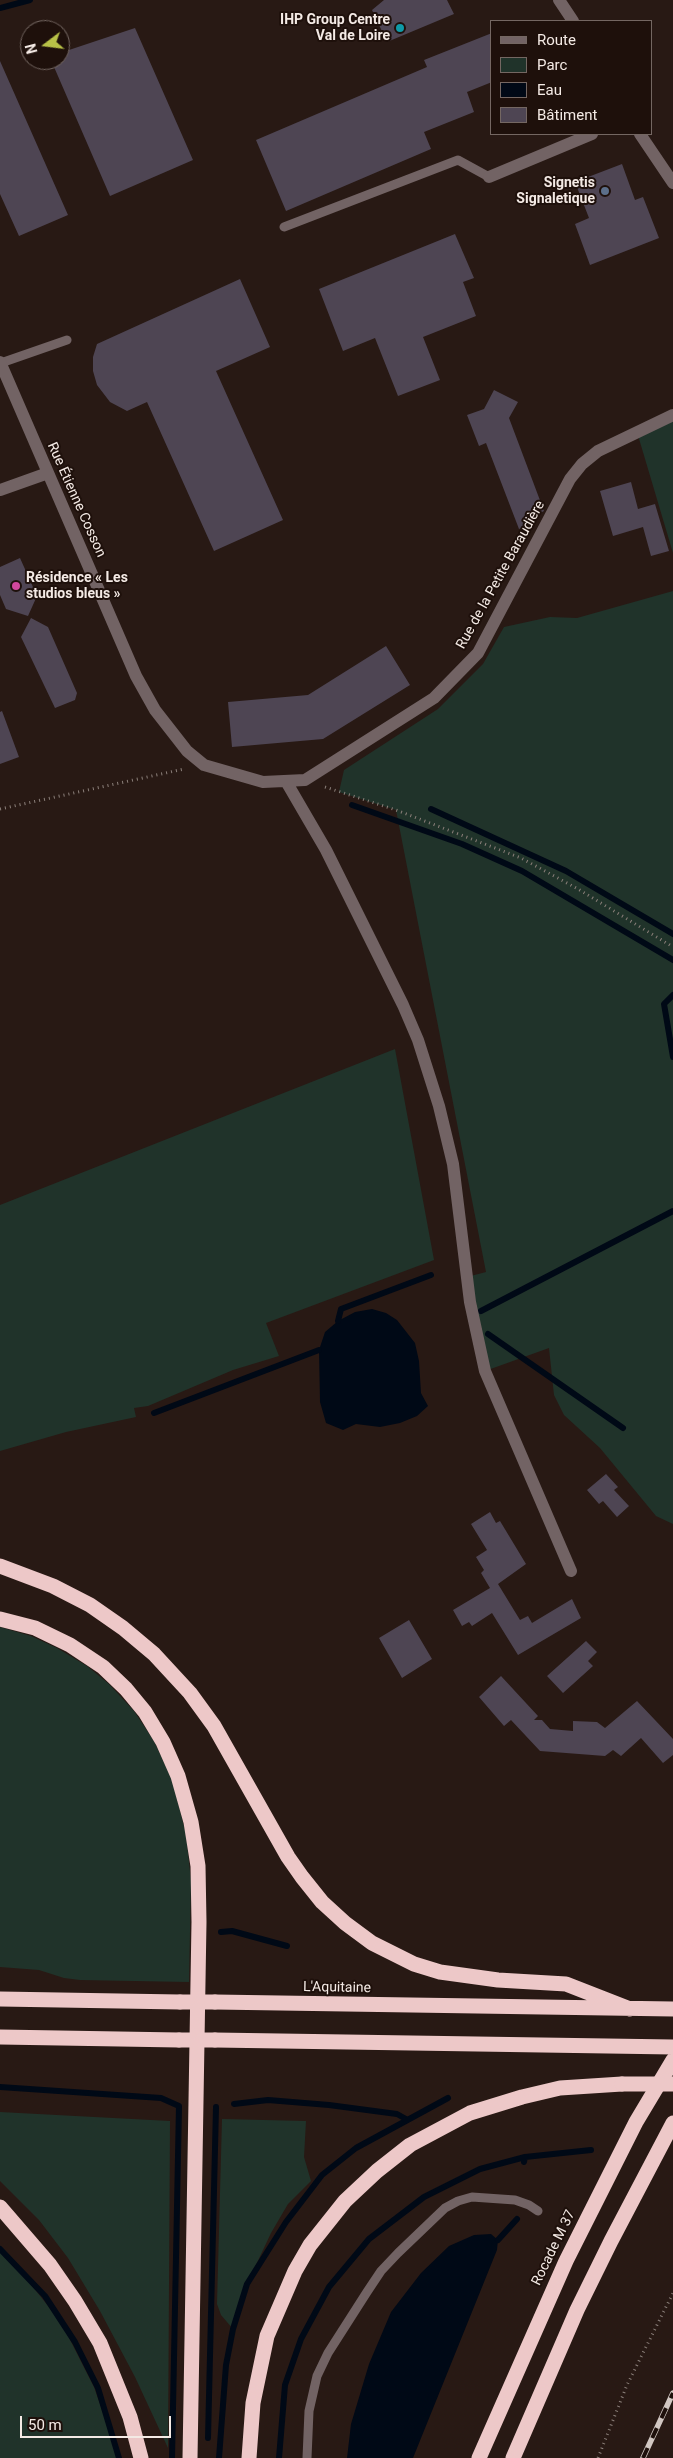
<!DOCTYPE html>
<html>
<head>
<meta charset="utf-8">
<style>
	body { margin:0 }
	#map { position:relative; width:673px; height:2458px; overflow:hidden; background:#281914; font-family:Roboto,sans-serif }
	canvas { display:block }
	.legend { position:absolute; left:490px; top:20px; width:162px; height:115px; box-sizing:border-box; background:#1e100b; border:1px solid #746762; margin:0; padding:6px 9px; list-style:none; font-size:15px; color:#f4eae5 }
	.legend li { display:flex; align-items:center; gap:10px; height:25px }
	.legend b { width:25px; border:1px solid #746762 }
	.north { position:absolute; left:20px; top:20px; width:50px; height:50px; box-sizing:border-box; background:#1e100b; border:1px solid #746762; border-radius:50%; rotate:255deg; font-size:14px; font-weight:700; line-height:20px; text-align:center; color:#f4eae5 }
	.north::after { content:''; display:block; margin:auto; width:18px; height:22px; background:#b8c147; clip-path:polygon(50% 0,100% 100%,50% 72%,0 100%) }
	.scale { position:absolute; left:20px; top:2416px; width:151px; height:22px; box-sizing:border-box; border:2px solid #f4eae5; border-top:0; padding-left:6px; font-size:15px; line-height:18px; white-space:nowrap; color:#f4eae5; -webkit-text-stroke:4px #1e100b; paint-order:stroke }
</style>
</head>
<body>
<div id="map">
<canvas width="673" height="2458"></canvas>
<ul class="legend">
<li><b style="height:6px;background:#726364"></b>Route</li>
<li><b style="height:14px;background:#20332a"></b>Parc</li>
<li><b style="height:14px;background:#000916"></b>Eau</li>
<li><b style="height:14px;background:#4e4553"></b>Bâtiment</li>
</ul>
<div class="north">N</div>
<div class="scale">50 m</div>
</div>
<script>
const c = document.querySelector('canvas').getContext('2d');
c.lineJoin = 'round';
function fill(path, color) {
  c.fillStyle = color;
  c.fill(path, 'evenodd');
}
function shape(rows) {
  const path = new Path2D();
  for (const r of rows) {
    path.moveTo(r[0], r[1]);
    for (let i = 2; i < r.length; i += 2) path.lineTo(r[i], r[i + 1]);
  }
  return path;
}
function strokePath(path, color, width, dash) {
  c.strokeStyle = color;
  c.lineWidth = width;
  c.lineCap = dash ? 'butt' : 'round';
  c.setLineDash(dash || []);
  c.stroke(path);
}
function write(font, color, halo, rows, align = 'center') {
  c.font = font + ' Roboto,sans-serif';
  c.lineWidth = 4;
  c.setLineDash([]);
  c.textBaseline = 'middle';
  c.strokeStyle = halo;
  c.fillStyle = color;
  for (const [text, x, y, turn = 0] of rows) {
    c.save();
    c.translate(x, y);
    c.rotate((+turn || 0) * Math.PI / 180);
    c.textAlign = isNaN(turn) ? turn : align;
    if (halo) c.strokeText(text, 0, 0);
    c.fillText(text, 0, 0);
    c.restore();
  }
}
fill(shape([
	[673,415,673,553,637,432],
	[673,591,673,1524,656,1516,600,1448,564,1415,554,1395,549,1348,485,1371,467,1277,486,1272,396,810,339,792,344,770,438,709,483,664,504,627,550,617,577,618],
	[395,1049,434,1260,266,1323,279,1356,233,1370,148,1406,134,1408,136,1417,66,1432,0,1451,0,1205],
	[0,1627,31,1636,57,1648,87,1666,109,1684,134,1711,154,1741,172,1779,186,1834,191,1881,189,1982,80,1980,64,1978,39,1970,0,1967],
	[0,2112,170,2121,168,2448,135,2377,100,2311,68,2258,39,2220,0,2181],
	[222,2119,306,2121,304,2157,311,2181,288,2204,271,2233,247,2284,233,2329,221,2315,217,2304],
	[0,2246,61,2322,94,2387,119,2458,0,2458]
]), '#20332a');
fill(shape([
	[372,1309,386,1313,397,1320,415,1343,419,1361,421,1393,428,1406,417,1416,400,1423,380,1427,356,1424,343,1430,326,1423,320,1402,319,1350,325,1332,338,1321,355,1312],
	[491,2234,498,2240,497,2250,413,2458,347,2458,351,2424,369,2364,391,2312,421,2273,449,2246,474,2235]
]), '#000916');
strokePath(shape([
	[0,8,30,0],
	[352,805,462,844,522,871,673,960],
	[431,809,566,871,673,934],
	[673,995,664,1004,673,1057],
	[481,1311,673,1211],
	[338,1321,341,1309,431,1275],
	[488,1334,623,1428],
	[154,1413,319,1350],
	[221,1932,232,1931,287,1946],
	[0,2087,161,2098,179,2106,172,2458],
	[234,2104,268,2100,329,2105,397,2114,406,2119],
	[524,2162,525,2157,591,2150],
	[498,2240,517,2219],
	[0,2249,45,2296,75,2342,98,2388,119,2458],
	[208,2438,216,2107],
	[219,2458,226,2365,233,2329,247,2284,286,2222,322,2175,356,2148,448,2098],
	[279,2458,285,2385,301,2339,329,2287,369,2239,424,2197,480,2169,525,2157]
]), '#000916', 6);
fill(shape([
	[384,0,447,0,454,14,387,42,372,10],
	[135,28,193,160,110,196,51,60,60,60,60,53],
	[492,33,492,82,467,92,474,112,424,132,431,149,286,211,256,140,427,67,424,60],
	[0,61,68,215,19,236,0,194],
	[622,164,635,200,643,197,659,238,590,265,575,224,589,218,575,182],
	[455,234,474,278,463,282,476,316,423,337,440,380,398,396,375,338,343,351,319,289],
	[240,279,270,347,216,371,283,520,214,551,147,402,127,411,110,402,97,385,93,371,93,357,97,344],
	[494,390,518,402,509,418,544,511,534,516,536,523,519,529,486,443,479,446,467,415,484,409],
	[631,482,638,509,655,504,669,551,651,556,643,527,613,536,600,491],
	[20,558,37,596,28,616,6,609,0,595,0,567],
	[31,618,48,627,77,693,75,700,55,708,21,637],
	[386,646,410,685,323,739,232,747,228,702,308,695],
	[2,711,19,757,0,764,0,712],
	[606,1474,618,1487,614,1490,629,1506,617,1517,603,1501,599,1504,587,1490],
	[490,1512,496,1523,500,1521,526,1564,498,1584,520,1620,528,1616,532,1623,572,1599,581,1618,518,1655,492,1613,472,1626,469,1622,462,1626,453,1610,490,1588,481,1573,484,1570,476,1557,487,1550,471,1524],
	[409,1620,432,1659,402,1678,379,1638],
	[586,1641,597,1652,588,1661,593,1666,563,1693,547,1676],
	[501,1676,538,1716,534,1720,542,1720,550,1729,573,1731,573,1721,597,1722,605,1728,637,1701,673,1739,673,1755,663,1763,641,1738,621,1756,613,1750,605,1756,540,1751,511,1720,504,1726,479,1697]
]), '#4e4553');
strokePath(shape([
	[325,787,396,810,521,858,578,889,673,947],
	[0,809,184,769],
	[598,2458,627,2385,673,2293]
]), '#8c807b', 3, [1, 4]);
strokePath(shape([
	[284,227,458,160,489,177],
	[1,363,67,340],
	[307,2458,309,2411,317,2376,328,2353,367,2292,381,2271,398,2253,445,2208,458,2201,472,2197,515,2200,529,2205,538,2211]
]), '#726364', 9);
strokePath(shape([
	[559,0,573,21],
	[640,134,673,183],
	[489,177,592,134],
	[0,362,136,676,155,710,187,751,204,765,263,782,305,780,434,698,478,653,570,479,582,464,598,451,673,415],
	[0,490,48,473],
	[287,783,326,850,403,1005,418,1040,439,1106,453,1164,470,1302,485,1371,571,1571]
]), '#726364', 12);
strokePath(shape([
	[0,1566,53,1586,90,1605,123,1628,154,1654,190,1693,214,1726,288,1857,302,1877,322,1902,345,1923,372,1943,414,1964,440,1972,498,1980,566,1984,630,2009],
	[0,1619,35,1628,70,1645,103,1667,126,1689,145,1712,163,1742,178,1776,191,1822,198,1866,199,1922,190,2458],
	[0,1999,180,2002],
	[215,2002,673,2009],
	[0,2037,179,2040],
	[215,2040,673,2047],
	[0,2207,50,2265,75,2301,100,2343,130,2417,141,2458],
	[249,2458,253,2403,267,2336,295,2271,310,2245,345,2201,377,2171,410,2145,470,2113,522,2097,560,2088,622,2084],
	[479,2458,566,2261,636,2122,673,2060],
	[513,2458,577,2310,611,2241,673,2123]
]), '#edc8c8', 15);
const rail = shape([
	[643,2458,673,2393]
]);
strokePath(rail, '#d1c7c2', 5.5);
strokePath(rail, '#1e100b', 4, [11]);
strokePath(shape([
	[180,2002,215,2002],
	[179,2040,215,2040],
	[622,2084,673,2084]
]), '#edc8c8', 15);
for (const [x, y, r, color] of [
	[400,28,5,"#0f9aa8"],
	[605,191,5,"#5c6f8a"],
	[16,586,5,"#d1479c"]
]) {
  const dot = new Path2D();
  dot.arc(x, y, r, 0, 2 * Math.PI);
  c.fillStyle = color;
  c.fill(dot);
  strokePath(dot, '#1e100b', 2);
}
write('bold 14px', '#f4eae5', '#1e100b', [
	["IHP Group Centre",390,20],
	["Val de Loire",390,36],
	["Signetis",595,183],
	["Signaletique",595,199],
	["Résidence « Les",26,578,"left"],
	["studios bleus »",26,594,"left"]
], 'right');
write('14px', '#f4eae5', '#1e100b', [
	["Rue Étienne Cosson",76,500,66],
	["Rue de la Petite Baraudière",501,575,-61],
	["L'Aquitaine",337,1988,1],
	["Rocade M 37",554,2248,-64]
]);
</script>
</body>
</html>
